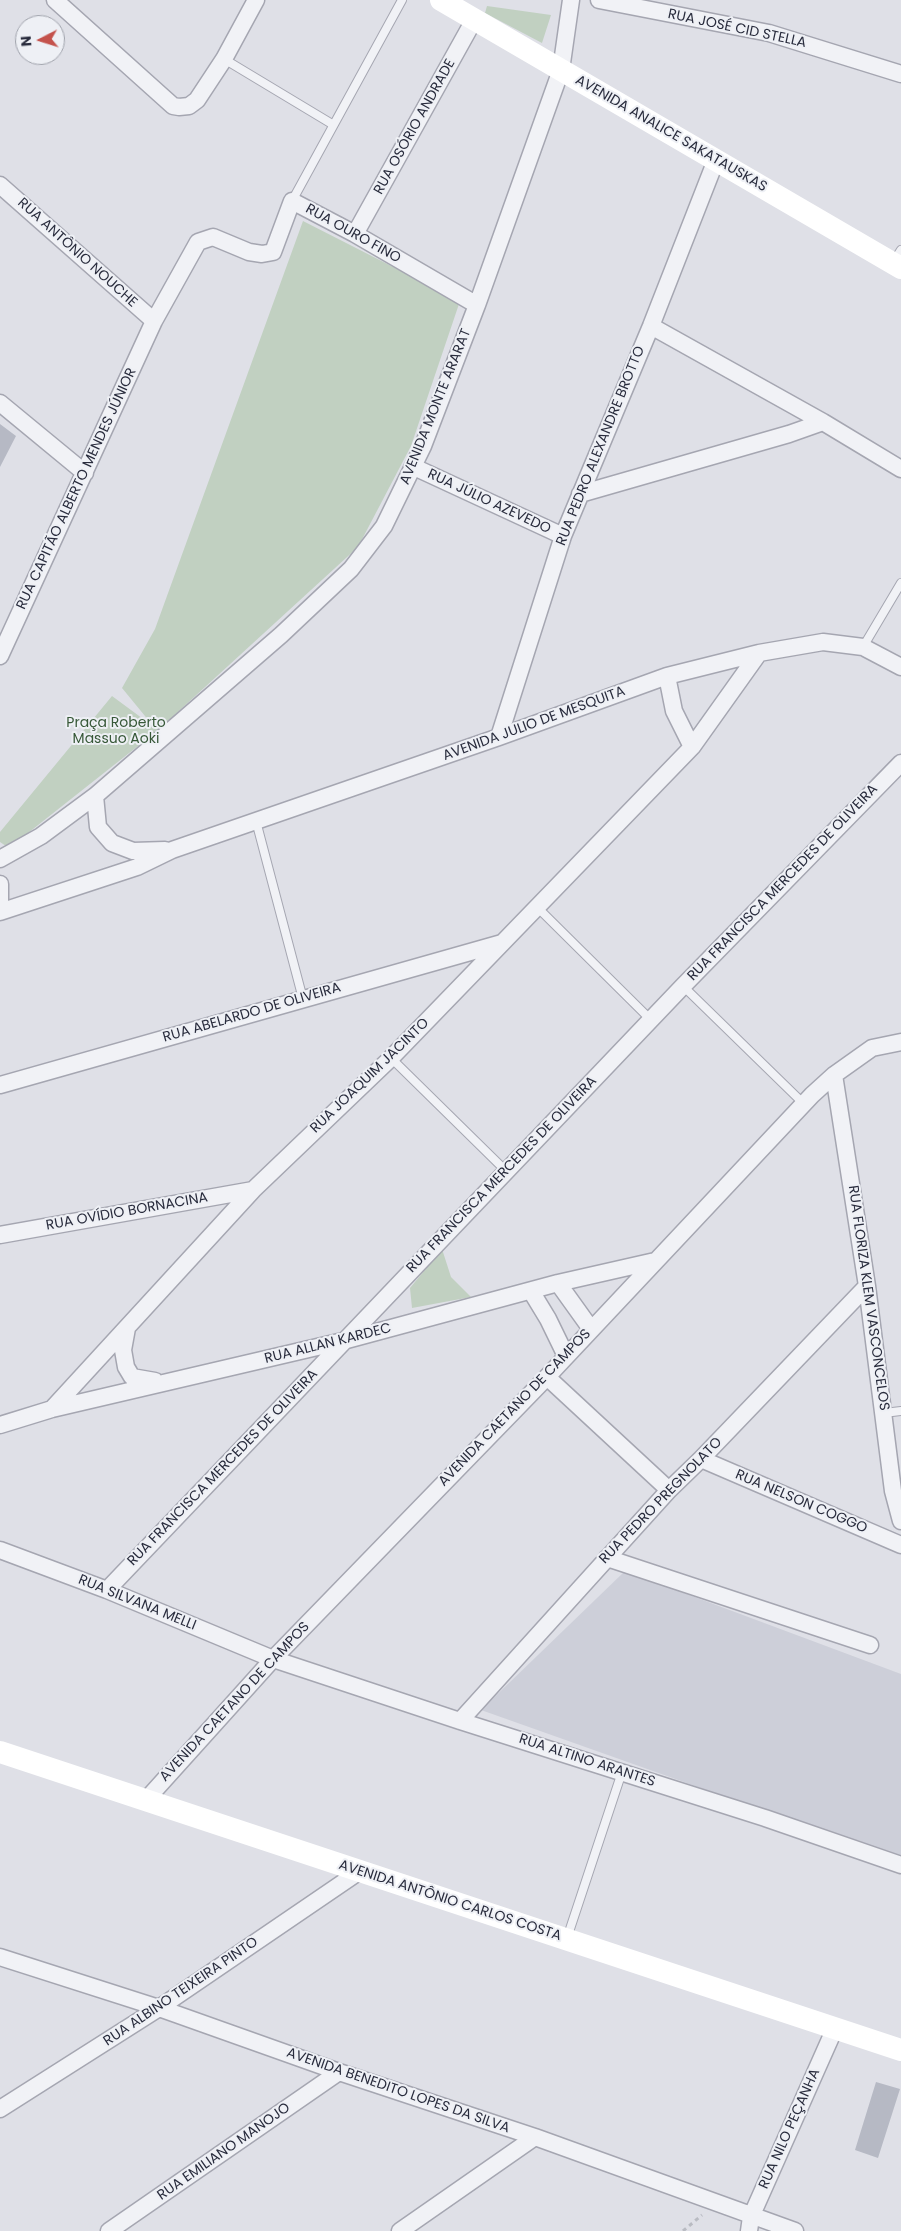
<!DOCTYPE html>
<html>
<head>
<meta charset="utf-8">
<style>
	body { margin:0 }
	#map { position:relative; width:901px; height:2231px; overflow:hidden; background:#dfe0e7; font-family:Poppins,sans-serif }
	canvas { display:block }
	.north { position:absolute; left:15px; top:15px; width:50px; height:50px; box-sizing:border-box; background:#eef0f5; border:1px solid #9fa2ab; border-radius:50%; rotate:265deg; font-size:14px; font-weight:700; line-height:20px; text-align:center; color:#292c3d }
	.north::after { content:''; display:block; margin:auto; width:18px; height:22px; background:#c4524c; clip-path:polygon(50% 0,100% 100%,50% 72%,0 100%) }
</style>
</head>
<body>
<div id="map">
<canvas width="901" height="2231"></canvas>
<div class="north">N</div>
</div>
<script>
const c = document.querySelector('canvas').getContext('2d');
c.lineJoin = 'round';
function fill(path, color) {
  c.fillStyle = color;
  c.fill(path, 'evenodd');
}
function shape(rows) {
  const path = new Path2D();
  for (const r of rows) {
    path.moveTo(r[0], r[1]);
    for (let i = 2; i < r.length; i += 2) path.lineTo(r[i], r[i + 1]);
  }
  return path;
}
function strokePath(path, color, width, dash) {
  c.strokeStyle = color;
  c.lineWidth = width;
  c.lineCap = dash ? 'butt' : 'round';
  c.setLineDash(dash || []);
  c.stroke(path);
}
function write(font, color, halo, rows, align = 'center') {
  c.font = font + ' Poppins,sans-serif';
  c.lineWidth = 4;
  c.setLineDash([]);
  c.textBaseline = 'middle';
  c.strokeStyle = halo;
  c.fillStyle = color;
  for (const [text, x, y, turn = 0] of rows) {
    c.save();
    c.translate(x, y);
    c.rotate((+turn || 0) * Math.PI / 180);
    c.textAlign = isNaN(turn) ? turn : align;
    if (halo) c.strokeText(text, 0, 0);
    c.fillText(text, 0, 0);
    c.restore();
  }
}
fill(shape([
	[625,1571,901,1674,901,1859,481,1710]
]), '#cdcfd9');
fill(shape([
	[487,6,551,15,542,43,485,13],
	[303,221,460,301,411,446,358,547,157,731,9,848,0,842,0,832,112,696,154,727,122,688,155,629],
	[442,1249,451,1277,471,1297,412,1308,410,1288]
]), '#c1d0c1');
fill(shape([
	[0,424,16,436,0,467],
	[876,2082,900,2089,878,2158,855,2150]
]), '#b6b9c4');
const lane = shape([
	[224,59,332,124],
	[292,201,402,0],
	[894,261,901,250],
	[863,647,901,583],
	[256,821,303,999],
	[537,907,651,1020],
	[683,986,804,1104],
	[391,1058,506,1171],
	[884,1413,901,1411],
	[567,1938,622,1772]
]);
const street = shape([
	[55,0,173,106,179,107,189,106,197,100,224,59,256,0],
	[599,0,769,33,901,74],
	[0,185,154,321],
	[355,234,474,20],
	[651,326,823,422,901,469],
	[0,403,85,473],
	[414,467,563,536],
	[580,494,789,434,823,422],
	[0,656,154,321,198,242,213,237,249,252,262,254,273,252,292,201,355,234,477,305],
	[667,676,674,711,692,747],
	[499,737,563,536,651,326,716,160],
	[95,796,98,827,112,843,133,851,165,850],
	[0,859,41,836,95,796,281,635,351,569,384,526,423,446,477,305,561,70,571,0],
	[0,884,0,909],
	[0,912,137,867,172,850,499,737,667,676,759,653,823,642,863,647,901,667],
	[834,1075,867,1286,893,1491,901,1521],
	[0,1085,502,943],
	[0,1235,253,1190],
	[558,1283,591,1329],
	[531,1291,548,1319,566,1356],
	[127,1328,123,1350,126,1367,132,1377,155,1381],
	[547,1377,669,1490],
	[52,1409,253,1190,391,1058,692,747,759,653],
	[0,1425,52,1409,343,1341,558,1283,655,1261],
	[701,1459,901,1545],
	[0,1550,107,1590,273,1659,460,1721,765,1818,901,1865],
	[607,1558,870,1645],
	[107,1590,683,986,901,763],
	[460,1721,669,1490,701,1459,867,1286],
	[146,1800,273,1659,547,1377,812,1095,834,1075,872,1048,901,1042],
	[0,1957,159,2008,339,2072,535,2137,795,2231],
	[0,2109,159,2008,360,1871],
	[109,2231,339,2072],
	[400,2231,535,2137],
	[749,2231,751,2217,835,2028]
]);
strokePath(lane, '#a5a6b1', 10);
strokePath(street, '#a5a6b1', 19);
strokePath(shape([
	[683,2231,702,2215]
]), '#b9bbc2', 3, [4, 4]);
strokePath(lane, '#f1f2f6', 8);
strokePath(street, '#f1f2f6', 16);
strokePath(shape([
	[441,0,901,268],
	[0,1752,901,2050]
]), '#fff', 22);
write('14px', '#292c3d', '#eef0f5', [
	["RUA JOSÉ CID STELLA",737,29,12],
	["RUA OSÓRIO ANDRADE",415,127,-61],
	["AVENIDA ANALICE SAKATAUSKAS",671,134,30],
	["RUA OURO FINO",353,234,29],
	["RUA ANTÔNIO NOUCHE",77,253,42],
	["AVENIDA MONTE ARARAT",436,407,-68],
	["RUA PEDRO ALEXANDRE BROTTO",601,446,-68],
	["RUA CAPITÃO ALBERTO MENDES JÚNIOR",77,489,-65],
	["RUA JÚLIO AZEVEDO",489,502,25],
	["AVENIDA JULIO DE MESQUITA",534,724,-20],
	["RUA FRANCISCA MERCEDES DE OLIVEIRA",783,883,-46],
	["RUA ABELARDO DE OLIVEIRA",252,1013,-16],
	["RUA JOAQUIM JACINTO",370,1076,-44],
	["RUA FRANCISCA MERCEDES DE OLIVEIRA",502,1175,-46],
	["RUA OVÍDIO BORNACINA",127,1212,-10],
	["RUA FLORIZA KLEM VASCONCELOS",868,1298,82],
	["RUA ALLAN KARDEC",328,1344,-14],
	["AVENIDA CAETANO DE CAMPOS",515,1408,-46],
	["RUA FRANCISCA MERCEDES DE OLIVEIRA",223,1468,-46],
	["RUA PEDRO PREGNOLATO",661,1501,-46],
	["RUA NELSON COGGO",801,1502,23],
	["RUA SILVANA MELLI",137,1603,22],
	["AVENIDA CAETANO DE CAMPOS",235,1702,-47],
	["RUA ALTINO ARANTES",587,1761,18],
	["AVENIDA ANTÔNIO CARLOS COSTA",450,1901,18],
	["RUA ALBINO TEIXEIRA PINTO",181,1992,-34],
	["AVENIDA BENEDITO LOPES DA SILVA",398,2091,19],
	["RUA NILO PEÇANHA",790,2129,-66],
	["RUA EMILIANO MANOJO",224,2152,-35]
]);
write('14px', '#375838', '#eef0f5', [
	["Praça Roberto",116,723],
	["Massuo Aoki",116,739]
]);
</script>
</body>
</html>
